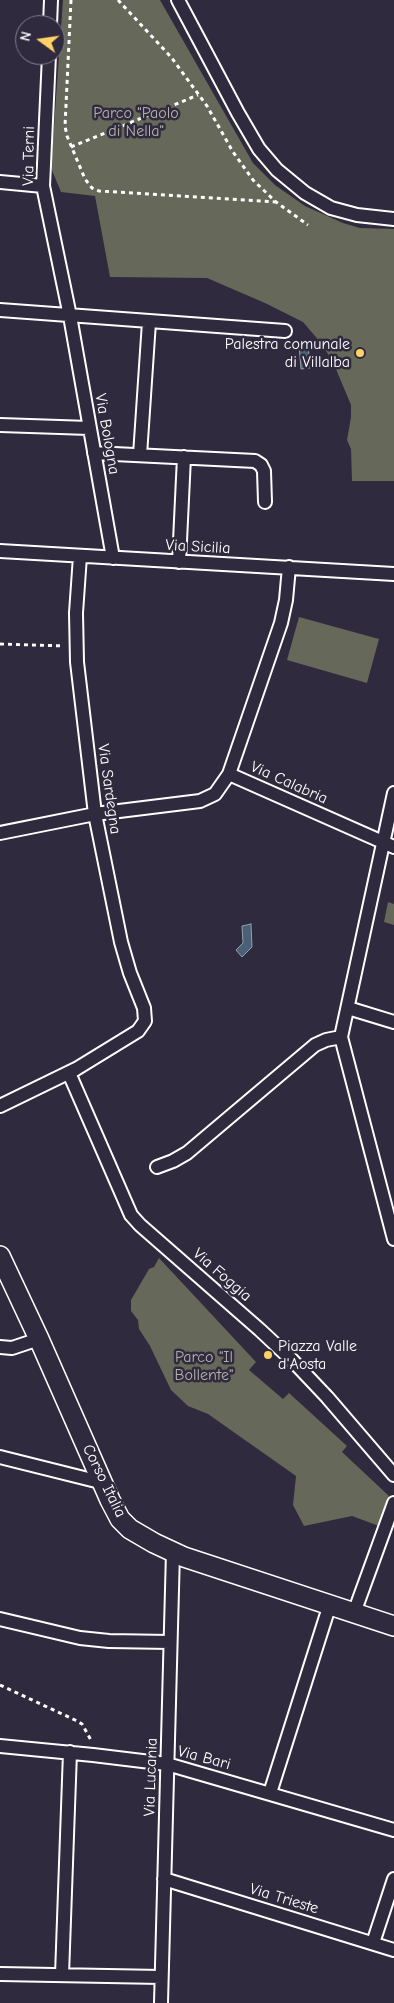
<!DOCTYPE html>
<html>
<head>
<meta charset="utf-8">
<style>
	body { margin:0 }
	#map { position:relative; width:394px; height:2003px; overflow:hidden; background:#2f2a3d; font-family:"Comic Neue",sans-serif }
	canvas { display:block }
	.north { position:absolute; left:15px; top:15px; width:50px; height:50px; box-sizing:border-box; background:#2f2a3d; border:1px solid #827f8b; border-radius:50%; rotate:284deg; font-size:14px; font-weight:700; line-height:20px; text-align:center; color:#fff }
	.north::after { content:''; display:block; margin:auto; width:18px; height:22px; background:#ffd166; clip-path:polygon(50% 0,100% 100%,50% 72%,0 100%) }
</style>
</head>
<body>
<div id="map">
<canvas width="394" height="2003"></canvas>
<div class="north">N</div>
</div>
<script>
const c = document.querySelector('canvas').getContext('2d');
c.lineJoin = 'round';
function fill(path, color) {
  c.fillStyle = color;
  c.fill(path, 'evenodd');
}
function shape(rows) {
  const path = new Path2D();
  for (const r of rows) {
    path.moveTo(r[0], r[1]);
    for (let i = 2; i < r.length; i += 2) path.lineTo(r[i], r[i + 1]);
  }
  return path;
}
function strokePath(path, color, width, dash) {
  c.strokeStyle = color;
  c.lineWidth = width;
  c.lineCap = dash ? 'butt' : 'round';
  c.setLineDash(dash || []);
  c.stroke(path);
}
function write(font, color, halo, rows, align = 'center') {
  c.font = font + ' "Comic Neue",sans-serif';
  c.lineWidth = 5;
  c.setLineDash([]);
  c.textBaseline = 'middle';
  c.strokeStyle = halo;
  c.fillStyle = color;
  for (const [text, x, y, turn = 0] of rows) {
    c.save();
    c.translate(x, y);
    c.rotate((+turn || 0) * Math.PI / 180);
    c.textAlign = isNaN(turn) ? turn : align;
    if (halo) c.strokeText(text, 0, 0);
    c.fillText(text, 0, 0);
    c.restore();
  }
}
fill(shape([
	[63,0,160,0,253,163,275,185,305,206,343,223,360,228,394,229,394,481,352,481,351,449,347,440,351,417,351,405,333,362,321,343,303,322,265,303,207,278,110,277,95,196,61,192,51,168],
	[299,617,379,639,367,683,287,660],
	[388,902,394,904,394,925,384,922],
	[159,1258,256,1362,249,1370,283,1399,289,1393,347,1446,342,1452,389,1496,379,1526,352,1516,304,1526,293,1505,296,1476,208,1414,188,1406,171,1390,150,1346,139,1329,138,1320,131,1311,131,1300,149,1269,154,1267]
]), '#666859');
const water = shape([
	[308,344,310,368,301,369,299,345,308,344],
	[251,924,252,947,242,957,236,950,243,943,242,926,251,924]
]);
fill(water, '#4a6175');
strokePath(water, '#92a0ac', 1);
const street = shape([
	[178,0,238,113,259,149,277,170,305,193,331,208,357,215,394,219],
	[50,25,51,0],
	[49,55,43,186,70,316,113,558],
	[0,182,43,186],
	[0,310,285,331],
	[0,425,89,428],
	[94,453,255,461,261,465,264,471,265,502],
	[140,455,149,322],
	[0,551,394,574],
	[179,562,184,457],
	[229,774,281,623,286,600,289,567],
	[394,793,341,1037,394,1239],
	[0,833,95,814,200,801,215,794,229,774,394,847],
	[348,1008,394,1022],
	[69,1073,131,1215,140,1225,260,1330,292,1360,327,1397,394,1475],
	[0,1106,76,1069,138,1031,145,1021,144,1008,130,973,121,942,95,814,77,662,76,613,80,556],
	[157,1167,173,1161,187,1153,315,1045,326,1040,341,1037],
	[0,1347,12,1348,39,1339],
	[0,1457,104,1483],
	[354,1613,394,1503],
	[0,1619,80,1638,109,1641,170,1642],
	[0,1746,93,1755,167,1764,394,1830],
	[270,1793,330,1604],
	[164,1879,394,1950],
	[373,1943,394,1879],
	[0,1974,161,1977],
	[62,1975,70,1752],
	[161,2003,173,1552]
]);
const secondary = shape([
	[0,1256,39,1339,110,1500,120,1519,130,1529,154,1543,184,1557,394,1626]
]);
strokePath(street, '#fff', 16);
strokePath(secondary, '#fff', 22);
strokePath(shape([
	[71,0,65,126,67,136,85,179,92,188,99,191,276,202],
	[118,0,171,57,207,106,233,152,253,180,276,202,308,225],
	[71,147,198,95],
	[0,644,64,646],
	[0,1685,75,1720,82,1724,92,1742]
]), '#fff', 3, [4, 4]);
strokePath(street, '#2f2a3d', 12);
strokePath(secondary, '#2f2a3d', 19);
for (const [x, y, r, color] of [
	[360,353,5,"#ffd166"],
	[268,1355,5,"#ffd166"]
]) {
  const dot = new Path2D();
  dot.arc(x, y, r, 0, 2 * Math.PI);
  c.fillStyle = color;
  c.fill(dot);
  strokePath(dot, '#2f2a3d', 2);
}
write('16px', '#b2b4ac', '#2f2a3d', [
	["Parco \"Paolo",136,113],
	["di Nella\"",136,131],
	["Parco \"Il",204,1357],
	["Bollente\"",204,1375]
]);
write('16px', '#fff', '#2f2a3d', [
	["Via Terni",29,156,-89],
	["Via Bologna",107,434,80],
	["Via Sicilia",198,547,3],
	["Via Calabria",289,783,24],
	["Via Sardegna",109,789,82],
	["Via Foggia",222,1275,41],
	["Corso Italia",104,1481,64],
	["Via Bari",204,1758,15],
	["Via Lucania",151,1777,-88],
	["Via Trieste",284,1899,17]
]);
write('16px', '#fff', '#2f2a3d', [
	["Palestra comunale",350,344],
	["di Villalba",350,362],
	["Piazza Valle",278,1346,"left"],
	["d'Aosta",278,1364,"left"]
], 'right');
</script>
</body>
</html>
